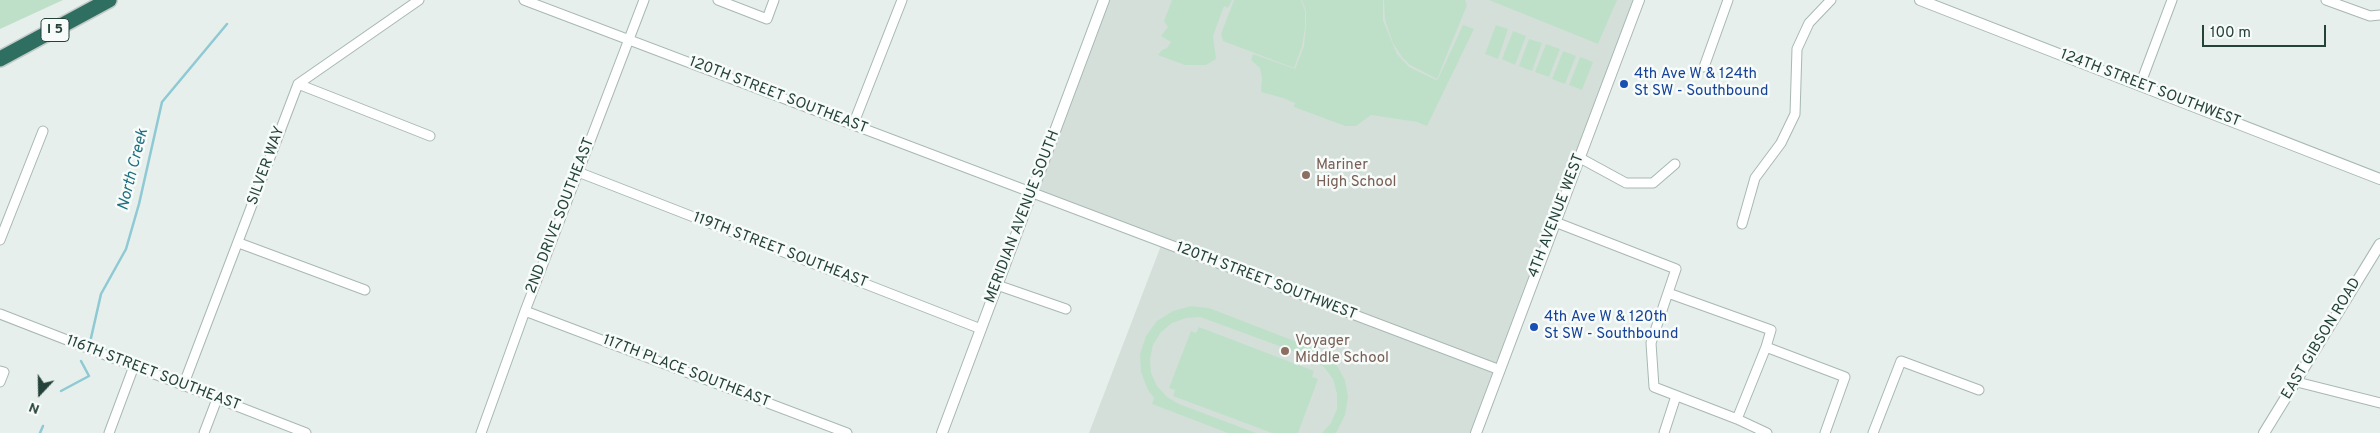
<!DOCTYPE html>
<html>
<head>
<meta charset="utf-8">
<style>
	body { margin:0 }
	#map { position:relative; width:2380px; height:433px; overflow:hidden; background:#e6efeb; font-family:Overpass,sans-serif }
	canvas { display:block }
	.north { position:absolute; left:15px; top:368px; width:50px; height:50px; -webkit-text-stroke:4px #f7fbf9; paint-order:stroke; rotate:201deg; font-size:14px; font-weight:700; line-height:20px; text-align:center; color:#24423a }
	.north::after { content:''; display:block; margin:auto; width:18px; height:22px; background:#24423a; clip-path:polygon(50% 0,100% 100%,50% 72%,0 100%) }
	.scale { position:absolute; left:2202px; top:25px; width:124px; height:22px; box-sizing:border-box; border:2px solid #24423a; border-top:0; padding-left:6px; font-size:15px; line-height:18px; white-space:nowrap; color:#24423a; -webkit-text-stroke:4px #f7fbf9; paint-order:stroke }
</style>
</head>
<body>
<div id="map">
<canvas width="2380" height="433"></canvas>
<div class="north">N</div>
<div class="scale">100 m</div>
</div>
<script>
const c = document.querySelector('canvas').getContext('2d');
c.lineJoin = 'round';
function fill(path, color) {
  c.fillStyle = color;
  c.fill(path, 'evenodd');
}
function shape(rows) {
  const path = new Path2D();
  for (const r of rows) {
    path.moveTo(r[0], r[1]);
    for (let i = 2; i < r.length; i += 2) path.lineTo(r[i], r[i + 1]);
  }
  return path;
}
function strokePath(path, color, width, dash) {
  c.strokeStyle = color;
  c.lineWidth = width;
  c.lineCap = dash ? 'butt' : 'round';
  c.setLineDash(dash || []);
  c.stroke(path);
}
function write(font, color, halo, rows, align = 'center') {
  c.font = font + ' Overpass,sans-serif';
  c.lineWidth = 5;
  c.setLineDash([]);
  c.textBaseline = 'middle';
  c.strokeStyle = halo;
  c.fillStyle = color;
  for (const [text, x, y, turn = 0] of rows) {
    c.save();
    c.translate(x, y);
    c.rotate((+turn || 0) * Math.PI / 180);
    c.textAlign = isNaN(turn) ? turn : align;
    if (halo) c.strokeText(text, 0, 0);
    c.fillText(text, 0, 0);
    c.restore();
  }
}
fill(shape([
	[1104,0,1639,0,1476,433,1089,433,1162,243,1033,192]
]), '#d4dfda');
fill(shape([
	[0,0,63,0,0,29],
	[1172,0,1232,0,1228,8,1224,6,1213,36,1216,59,1206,65,1185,65,1158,55,1162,50,1167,48,1171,42,1161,36,1168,27,1164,21],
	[1234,0,1301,0,1305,11,1305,28,1302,46,1294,68,1223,41,1221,34],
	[1302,0,1383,0,1383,20,1397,54,1409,67,1436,80,1438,79,1463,25,1474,29,1427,126,1417,122,1371,115,1356,126,1345,126,1294,107,1295,103,1283,98,1261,92,1262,78,1260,68,1251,60,1253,54,1295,69,1304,46,1306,26,1306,11],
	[1384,0,1465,0,1467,5,1437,79,1410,65,1402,57,1393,43,1385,20],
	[1489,0,1617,0,1598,44],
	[1496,25,1508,29,1498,59,1485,54],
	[1513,31,1526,36,1515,65,1502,59],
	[1529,39,1542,43,1532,71,1519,66],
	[1546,44,1560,49,1549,77,1535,72],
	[1563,51,1576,56,1565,84,1552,79],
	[1580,57,1593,62,1582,90,1569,85],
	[1191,306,1209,308,1323,352,1336,364,1345,380,1348,397,1345,415,1337,431,1335,433,1322,433,1331,423,1337,409,1337,394,1333,379,1324,367,1312,358,1200,317,1186,318,1172,323,1161,332,1153,345,1150,359,1151,373,1157,386,1167,397,1179,404,1256,433,1228,433,1152,404,1154,398,1148,390,1141,372,1140,354,1146,336,1157,321,1173,311],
	[1199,327,1314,371,1312,377,1318,379,1298,433,1272,433,1173,396,1175,390,1169,388,1191,331,1196,333]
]), '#bfe0c8');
strokePath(shape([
	[91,338,101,294,126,249,139,204,162,102,227,24],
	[61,391,89,376,81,361],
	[40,433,43,426]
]), '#8ec9d4', 2.5);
const minor = shape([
	[524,0,1500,370],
	[718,0,767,19,774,0],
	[2326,0,2370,16,2380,15],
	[1704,67,1728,0],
	[298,84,430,136],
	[2140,85,2172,0],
	[853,125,902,0],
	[1580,158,1626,183,1653,183,1675,164],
	[578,172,981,329],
	[1555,222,1676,269,1651,343,1654,387,1737,419,1766,347,1845,377,1825,433],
	[1742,224,1755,178,1781,143,1795,114,1797,49,1809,23,1831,0],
	[0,240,43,131],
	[239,243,365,290],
	[997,285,1066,309],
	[1668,293,1771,330,1766,347],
	[525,311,847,433],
	[0,314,306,433],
	[0,371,4,372,0,382],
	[2297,382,2380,403],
	[183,386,298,84,419,0],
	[1737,419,1767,433],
	[109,433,134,366],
	[204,433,217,399],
	[481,433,525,311,644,0],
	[1664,433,1676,396],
	[1873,433,1901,361,1979,390]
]);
const tertiary = shape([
	[1920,0,2380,179],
	[942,433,1104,0],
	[1476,433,1639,0],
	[2264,433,2380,244]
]);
const motorway = shape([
	[0,59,109,0]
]);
strokePath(minor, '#a8b8b2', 11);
strokePath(tertiary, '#a8b8b2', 12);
strokePath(motorway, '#c2cac8', 18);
strokePath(minor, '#fff', 9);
strokePath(tertiary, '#fff', 10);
strokePath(motorway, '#2f6f62', 15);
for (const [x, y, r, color] of [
	[1624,84,5,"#1a4fb4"],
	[1306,175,5,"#8d6e63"],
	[1534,327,5,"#1a4fb4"],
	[1285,351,5,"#8d6e63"]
]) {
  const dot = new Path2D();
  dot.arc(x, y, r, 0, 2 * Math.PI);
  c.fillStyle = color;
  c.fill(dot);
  strokePath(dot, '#f7fbf9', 2);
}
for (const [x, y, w] of [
	[55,30,28]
]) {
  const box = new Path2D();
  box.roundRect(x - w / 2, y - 11.5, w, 23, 4);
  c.fillStyle = '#f7fbf9';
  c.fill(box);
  strokePath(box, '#24423a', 1);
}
write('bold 14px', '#24423a', null, [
	["I 5",55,30]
]);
write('15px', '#164399', '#f7fbf9', [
	["4th Ave W & 124th",1634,75],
	["St SW - Southbound",1634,92],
	["4th Ave W & 120th",1544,318],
	["St SW - Southbound",1544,335]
], 'left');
write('15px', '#24423a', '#f7fbf9', [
	["124TH STREET SOUTHWEST",2150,89,21],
	["120TH STREET SOUTHEAST",778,96,21],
	["SILVER WAY",267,166,-70],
	["2ND DRIVE SOUTHEAST",561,216,-69],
	["4TH AVENUE WEST",1557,216,-69],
	["MERIDIAN AVENUE SOUTH",1023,217,-69],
	["119TH STREET SOUTHEAST",780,251,21],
	["120TH STREET SOUTHWEST",1266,282,21],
	["EAST GIBSON ROAD",2322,339,-59],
	["117TH PLACE SOUTHEAST",686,372,21],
	["116TH STREET SOUTHEAST",153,374,21]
]);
write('15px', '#785e54', '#f7fbf9', [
	["Mariner",1316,166],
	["High School",1316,183],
	["Voyager",1295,342],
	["Middle School",1295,359]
], 'left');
write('italic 16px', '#1c6f80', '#f7fbf9', [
	["North Creek",134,170,-76]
]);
</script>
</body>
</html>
